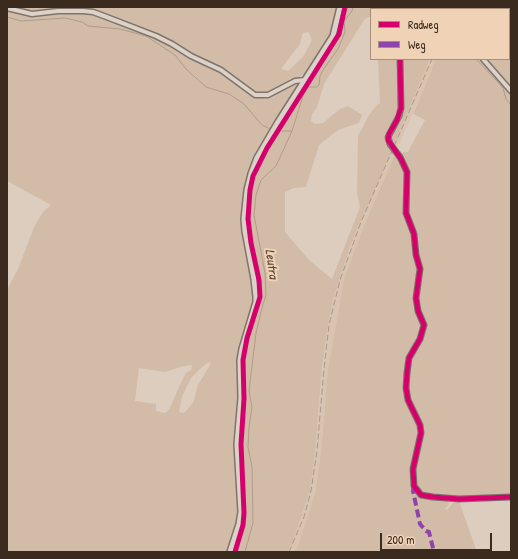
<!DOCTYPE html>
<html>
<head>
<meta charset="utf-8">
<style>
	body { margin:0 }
	#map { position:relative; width:518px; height:559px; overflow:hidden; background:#dccdbe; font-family:"Patrick Hand",sans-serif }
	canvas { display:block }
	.frame { position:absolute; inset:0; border:8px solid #3b2a1e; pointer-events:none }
	.legend { position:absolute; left:370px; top:8px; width:140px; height:52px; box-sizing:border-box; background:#f0d3b7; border:1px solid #a88f7a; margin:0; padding:5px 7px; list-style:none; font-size:12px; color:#3b2a1e }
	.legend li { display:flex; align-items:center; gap:8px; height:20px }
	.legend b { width:20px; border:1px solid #a88f7a }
	.scale { position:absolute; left:380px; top:533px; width:112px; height:18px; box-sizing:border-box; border:2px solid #3b2a1e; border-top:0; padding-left:5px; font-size:12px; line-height:14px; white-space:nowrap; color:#3b2a1e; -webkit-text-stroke:3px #f0d3b7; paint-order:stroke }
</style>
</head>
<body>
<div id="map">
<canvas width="518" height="559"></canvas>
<div class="frame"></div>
<ul class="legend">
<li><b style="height:5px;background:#d6006c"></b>Radweg</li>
<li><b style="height:5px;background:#8e44ad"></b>Weg</li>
</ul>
<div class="scale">200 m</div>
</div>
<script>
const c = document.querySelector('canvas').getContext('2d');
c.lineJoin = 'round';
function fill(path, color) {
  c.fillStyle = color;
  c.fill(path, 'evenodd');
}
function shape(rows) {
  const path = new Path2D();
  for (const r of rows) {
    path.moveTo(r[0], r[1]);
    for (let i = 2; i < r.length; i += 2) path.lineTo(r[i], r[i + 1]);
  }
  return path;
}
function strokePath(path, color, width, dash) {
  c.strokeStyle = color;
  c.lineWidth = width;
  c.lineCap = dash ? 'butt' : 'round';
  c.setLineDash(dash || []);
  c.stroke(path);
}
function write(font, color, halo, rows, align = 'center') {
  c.font = font + ' "Patrick Hand",sans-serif';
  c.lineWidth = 4;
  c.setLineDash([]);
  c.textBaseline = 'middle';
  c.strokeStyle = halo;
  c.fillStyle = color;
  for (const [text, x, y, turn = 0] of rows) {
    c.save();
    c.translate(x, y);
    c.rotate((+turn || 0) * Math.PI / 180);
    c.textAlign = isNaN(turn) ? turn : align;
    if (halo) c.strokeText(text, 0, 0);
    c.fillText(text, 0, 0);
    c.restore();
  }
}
fill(shape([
	[430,59,436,59,365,223,344,279,328,369,321,452,315,493,298,546,294,552,287,552,292,544,310,491,328,325,333,299,338,279,360,221]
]), '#dac4af');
fill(shape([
	[7,7,337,7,336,20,327,42,306,73,291,81,272,95,293,84,301,82,256,157,244,203,254,302,240,349,238,378,239,399,234,444,239,511,237,524,227,552,7,552,7,290,18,269,35,225,44,211,51,205,7,181],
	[309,32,312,40,303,57,288,71,281,69,300,44,303,33],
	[209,362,211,363,198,385,193,403,184,413,179,412,182,397,191,378,202,367],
	[192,365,191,370,186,373,179,387,169,410,165,413,156,411,156,404,135,401,139,368,165,372,184,366],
	[345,7,385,7,385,9,371,9,371,16,365,19,359,28,324,84,317,107,312,114,311,121,315,124,323,123,340,109,348,106,362,115,359,123,338,130,319,145,306,187,294,188,285,192,285,232,309,260,332,279,360,207,357,193,358,136,369,115,375,107,380,103,378,59,399,59,396,70,397,78,399,80,400,112,388,134,392,149,349,249,333,299,328,325,322,368,315,451,310,491,292,544,287,552,236,552,244,525,245,513,242,443,245,399,244,360,248,339,262,296,261,279,252,243,249,218,251,190,255,176,269,146,339,35],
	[450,7,511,7,511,88,485,59,509,59,509,9,450,9],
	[401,59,430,59,393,146,390,142,389,137,401,112],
	[436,59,481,59,511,95,511,495,482,497,447,497,422,493,415,486,415,469,423,433,410,400,408,387,408,374,411,359,422,340,426,325,419,311,417,298,421,269,407,217,409,177,402,158,403,152,408,152,425,120,413,114],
	[395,154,405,169,406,177,404,213,412,234,419,269,414,298,416,312,423,325,421,333,413,348,405,388,419,425,420,433,412,469,412,482,415,491,421,496,448,501,449,504,445,509,447,510,453,503,459,501,477,552,294,552,298,546,315,493,321,452,328,369,344,279,365,223]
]), '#d2bca8');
strokePath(shape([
	[410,7,410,9],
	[7,17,21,21,65,18,82,22,88,26,120,29,146,36,175,55,186,69,206,87,229,94,244,104,262,125,270,129],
	[476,59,496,80,503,88,506,99,511,105],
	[282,131,291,131],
	[245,552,253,523,252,467,248,447,249,427,252,407,249,391,256,333,263,304,266,295,265,273,254,215,256,195,261,180,276,166,292,131,303,96,308,87,317,87,319,85,320,76,323,70,338,49,345,32,344,21,352,11,353,7]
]), '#b19c8a', 1);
const minor = shape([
	[385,7,386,9],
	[405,7,406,9],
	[7,8,32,14,58,11,83,11,93,12,104,16,156,36,172,44,191,56,221,70,255,95,268,95,295,81,305,80],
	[483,59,511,91],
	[390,144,388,137,399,116,401,108,400,59],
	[400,157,407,172,406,213,414,234,416,255,420,269,416,298,418,311,424,325,420,339,409,358,407,373,406,388,408,400,420,425,421,433,413,469,414,486,421,495,433,497,459,499,511,497]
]);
const major = shape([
	[230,552,239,524,241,512,237,444,241,398,240,360,242,349,256,302,256,297,254,279,245,231,244,219,247,190,251,174,257,158,278,122,333,36,340,7]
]);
strokePath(minor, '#7e746b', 7);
strokePath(major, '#7e746b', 8);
strokePath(minor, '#ddd2c8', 4);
strokePath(major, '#ddd2c8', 5);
strokePath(shape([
	[448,9,449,7],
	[289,552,304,517,311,491,317,451,324,368,329,325,340,280,361,222,432,59]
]), '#a39991', 1, [6, 3]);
const minorBridge = shape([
	[390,144,400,157]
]);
strokePath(minorBridge, '#7e746b', 7, []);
strokePath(minorBridge, '#ddd2c8', 4);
strokePath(shape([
	[414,486,413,491,420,524,426,531,429,532,434,552]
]), '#8e44ad', 4, [8, 4]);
strokePath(shape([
	[400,59,401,108,397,120,389,134,388,140,401,159,407,172,406,213,414,234,416,255,420,269,416,298,418,311,424,325,420,339,409,358,407,373,406,388,408,400,420,425,421,433,413,469,414,486,421,495,433,497,459,499,511,497],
	[235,552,243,525,244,513,241,444,244,399,243,360,247,338,260,297,259,280,251,243,248,219,250,190,253,176,267,148,339,34,345,7]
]), '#d6006c', 5);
write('italic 13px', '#544133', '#f0d3b7', [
	["Leutra",271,264,82]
]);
</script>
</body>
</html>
